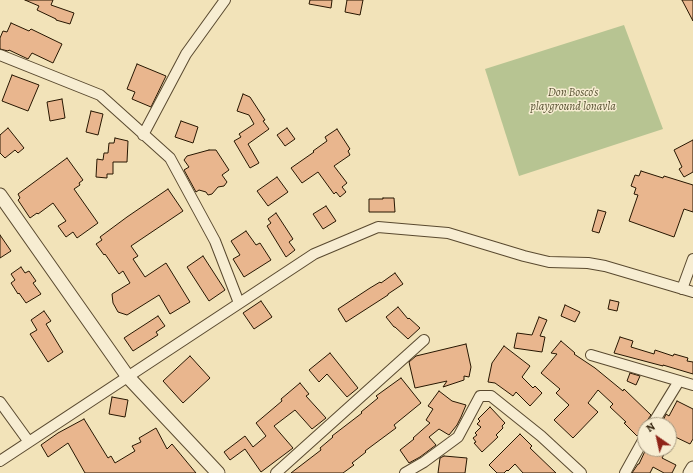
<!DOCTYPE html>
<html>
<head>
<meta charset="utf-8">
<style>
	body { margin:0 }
	#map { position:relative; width:693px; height:473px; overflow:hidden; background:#f2e3b9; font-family:Alegreya,serif }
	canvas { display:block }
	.north { position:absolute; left:637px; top:417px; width:40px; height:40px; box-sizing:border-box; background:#f7edd2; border:1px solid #a3977e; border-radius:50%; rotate:326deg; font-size:11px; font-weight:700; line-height:16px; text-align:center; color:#261601 }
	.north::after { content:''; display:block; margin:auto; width:14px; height:18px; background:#8f2418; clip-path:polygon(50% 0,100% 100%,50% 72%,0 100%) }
</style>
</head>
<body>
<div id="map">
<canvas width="693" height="473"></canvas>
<div class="north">N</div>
</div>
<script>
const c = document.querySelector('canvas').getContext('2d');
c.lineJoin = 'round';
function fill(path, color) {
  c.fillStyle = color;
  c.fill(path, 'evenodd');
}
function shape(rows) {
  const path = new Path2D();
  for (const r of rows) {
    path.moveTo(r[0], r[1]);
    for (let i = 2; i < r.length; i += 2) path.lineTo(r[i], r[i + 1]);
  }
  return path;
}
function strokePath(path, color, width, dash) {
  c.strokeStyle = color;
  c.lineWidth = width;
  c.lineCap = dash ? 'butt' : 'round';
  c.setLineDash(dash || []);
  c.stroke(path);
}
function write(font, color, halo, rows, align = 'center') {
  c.font = font + ' Alegreya,serif';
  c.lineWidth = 3;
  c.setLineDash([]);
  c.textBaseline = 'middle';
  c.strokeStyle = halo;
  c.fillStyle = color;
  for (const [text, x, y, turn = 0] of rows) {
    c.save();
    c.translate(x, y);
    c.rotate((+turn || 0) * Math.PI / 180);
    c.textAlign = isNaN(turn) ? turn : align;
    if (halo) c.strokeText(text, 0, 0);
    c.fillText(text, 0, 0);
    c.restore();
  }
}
fill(shape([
	[624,25,663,129,519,176,485,69]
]), '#b7c492');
const building = shape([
	[25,0,53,0,51,5,74,13,70,24,56,20,56,19,37,10,39,6,25,0],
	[310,0,332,0,331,8,309,4,310,0],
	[347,0,363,0,360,15,345,12,347,0],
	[682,0,693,0,693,21,682,0],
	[11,23,29,31,31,29,62,44,53,63,32,53,28,59,9,50,8,51,0,49,0,38,3,31,7,32,11,23],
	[137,64,166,76,151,107,132,99,135,92,127,89,137,64],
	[12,75,39,85,28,111,2,101,12,75],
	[243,94,250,97,265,120,263,121,269,129,248,144,259,163,250,168,234,141,241,137,239,134,254,124,249,115,237,111,243,94],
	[62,99,65,118,50,121,47,102,62,99],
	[91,111,103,114,98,135,86,132,91,111],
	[181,121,198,127,193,143,175,137,181,121],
	[8,128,24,148,18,153,15,150,5,158,0,153,0,135,8,128],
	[287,128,295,139,285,146,277,135,287,128],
	[337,129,350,149,348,151,350,155,334,166,347,183,342,187,346,192,340,197,336,192,334,194,318,172,302,183,291,168,314,152,313,151,327,141,325,137,337,129],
	[115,138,128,141,127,162,113,162,113,174,107,174,107,178,96,177,97,159,103,160,104,153,108,153,109,143,114,143,115,138],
	[693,140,693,172,684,177,679,169,682,167,674,150,693,140],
	[209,150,216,150,229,170,222,175,227,182,224,186,218,187,212,194,208,195,206,192,199,190,196,192,184,170,189,167,184,160,187,156,209,150],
	[67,158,83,180,79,183,80,185,74,189,98,223,77,238,73,232,66,237,58,226,66,221,53,203,38,214,37,213,30,218,18,200,20,198,18,194,67,158],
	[641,171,663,178,664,176,693,185,693,212,684,209,674,237,629,221,638,195,634,194,636,188,631,186,635,175,639,176,641,171],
	[277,177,288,192,268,206,257,191,277,177],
	[168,189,183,211,131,246,138,256,133,259,145,277,166,263,190,302,170,314,159,295,127,315,118,312,113,303,112,294,130,283,123,271,119,274,105,254,104,255,96,244,102,240,100,237,127,217,168,189],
	[383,198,394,198,395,212,369,212,369,199,383,199,383,198],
	[326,206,336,221,323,229,313,214,326,206],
	[598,210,606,212,599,233,592,231,598,210],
	[276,213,293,239,289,242,295,250,286,257,267,226,271,223,268,219,276,213],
	[246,231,256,245,260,243,271,260,244,277,233,259,240,255,231,241,246,231],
	[0,235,11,251,0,258,0,235],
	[203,256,225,290,209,301,187,267,203,256],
	[21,267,25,273,29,271,36,281,33,283,41,294,26,303,19,293,18,294,11,283,15,280,11,274,21,267],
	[395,273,403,284,388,294,388,295,346,322,338,309,370,288,380,282,381,283,395,273],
	[610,300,619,302,617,311,608,309,610,300],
	[261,301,272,317,254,329,243,313,261,301],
	[565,305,580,312,575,322,561,316,565,305],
	[398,307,408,319,409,318,420,328,408,339,395,327,394,327,386,317,398,307],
	[44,311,51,321,46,324,63,352,48,362,30,334,37,330,31,320,44,311],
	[158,316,165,326,156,332,158,335,133,351,124,338,158,316],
	[539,317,547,320,540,336,545,337,542,352,514,348,517,333,532,335,539,317],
	[620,337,633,341,631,347,654,354,655,350,673,356,674,354,688,358,687,361,693,362,693,374,663,365,663,366,614,353,620,337],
	[561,341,575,353,574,354,595,368,623,391,624,389,651,415,646,422,645,428,637,436,624,423,626,422,610,407,613,404,598,390,588,403,598,412,573,438,554,420,569,405,556,393,560,389,541,373,557,354,551,353,561,341],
	[466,344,471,367,469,377,464,376,464,380,443,387,447,381,415,388,409,362,416,356,466,344],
	[504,346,530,366,522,377,533,388,535,386,542,393,530,406,516,392,513,396,495,383,488,382,492,363,504,346],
	[330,353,358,388,347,397,327,374,319,382,309,370,330,353],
	[190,356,210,378,183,403,163,381,190,356],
	[630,373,640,376,636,385,627,381,630,373],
	[401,378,421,403,394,425,396,428,365,451,366,452,352,463,354,465,343,473,291,473,321,450,320,448,333,437,332,436,362,413,361,412,378,398,376,396,401,378],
	[300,383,309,394,306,396,326,418,312,429,295,410,274,426,293,448,261,472,245,449,230,460,224,452,245,436,253,447,266,436,256,423,282,401,281,399,300,383],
	[439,391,452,401,466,405,461,417,457,425,449,435,439,429,429,437,436,445,420,457,409,463,400,450,414,439,413,438,430,423,426,420,433,409,428,406,439,391],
	[112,397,128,400,125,417,109,414,112,397],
	[677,401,693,409,693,439,690,444,669,434,669,425,660,425,660,424,661,425,666,414,669,416,677,401],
	[490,407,505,423,502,426,503,428,496,435,498,437,482,452,474,443,476,442,473,438,477,435,475,433,481,427,477,424,480,421,478,419,490,407],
	[84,419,108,458,111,456,115,463,135,451,132,446,141,442,139,438,156,428,167,449,172,444,196,473,85,473,68,443,48,457,41,445,58,433,84,419],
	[520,434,532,446,530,448,556,473,523,473,515,464,508,471,507,470,504,473,497,473,489,465,520,434],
	[646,449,667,449,662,458,676,465,672,473,664,473,653,467,650,473,632,473,638,464,639,464,646,449],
	[444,456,467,458,465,473,438,473,440,458,444,456]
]);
fill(building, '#e9b68e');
strokePath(building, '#261601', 1);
const minor = shape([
	[0,55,100,95,170,158,215,241,239,303],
	[143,135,186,54,225,0],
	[682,289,693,259],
	[591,355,693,385],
	[0,402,29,442],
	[652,425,679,381],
	[0,461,314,254,378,227,448,233,524,256,549,262,588,263,605,266,693,292],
	[276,473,424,340],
	[405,473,424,462,458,437,480,396,491,396,541,436,581,473],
	[625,473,645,437]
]);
const tertiary = shape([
	[0,195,128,377,218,473],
	[690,473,693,468]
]);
strokePath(minor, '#59492f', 12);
strokePath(tertiary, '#59492f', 15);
strokePath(minor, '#f7edd2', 10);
strokePath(tertiary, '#f7edd2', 13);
write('italic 12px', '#595334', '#f7edd2', [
	["Don Bosco's",573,93],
	["playground lonavla",573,107]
]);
</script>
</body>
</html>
